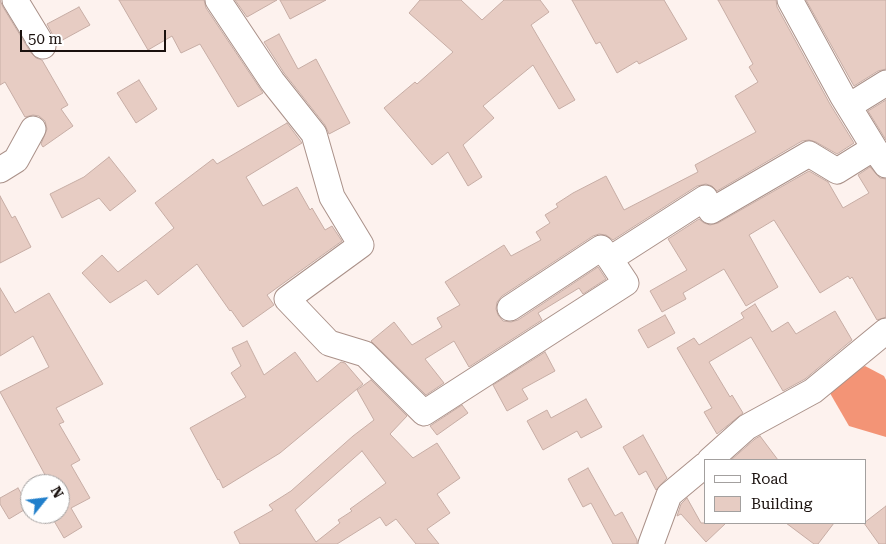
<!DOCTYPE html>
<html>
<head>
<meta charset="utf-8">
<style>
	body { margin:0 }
	#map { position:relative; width:886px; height:544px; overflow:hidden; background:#fdf2ee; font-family:"Roboto Serif",serif }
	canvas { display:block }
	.legend { position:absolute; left:704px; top:459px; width:162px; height:65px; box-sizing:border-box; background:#fff; border:1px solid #a3a09f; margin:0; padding:6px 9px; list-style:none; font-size:15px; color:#1a110e }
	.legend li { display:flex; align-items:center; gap:10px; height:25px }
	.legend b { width:25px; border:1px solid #a3a09f }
	.north { position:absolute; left:20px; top:474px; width:50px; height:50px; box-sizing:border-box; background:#fff; border:1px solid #a3a09f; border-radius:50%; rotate:61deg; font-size:14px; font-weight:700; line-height:20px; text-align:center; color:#1a110e }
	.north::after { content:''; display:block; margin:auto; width:18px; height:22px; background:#217fcb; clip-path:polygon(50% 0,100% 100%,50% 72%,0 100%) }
	.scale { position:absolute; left:20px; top:30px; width:146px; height:22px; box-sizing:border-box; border:2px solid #1a110e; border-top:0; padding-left:6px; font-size:15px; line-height:18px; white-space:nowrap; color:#1a110e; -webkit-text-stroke:4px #fff; paint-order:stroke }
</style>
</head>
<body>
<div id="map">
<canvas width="886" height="544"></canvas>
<ul class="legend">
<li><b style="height:6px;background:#fff"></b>Road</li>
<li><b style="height:14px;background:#e7ccc3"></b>Building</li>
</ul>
<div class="north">N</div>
<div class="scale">50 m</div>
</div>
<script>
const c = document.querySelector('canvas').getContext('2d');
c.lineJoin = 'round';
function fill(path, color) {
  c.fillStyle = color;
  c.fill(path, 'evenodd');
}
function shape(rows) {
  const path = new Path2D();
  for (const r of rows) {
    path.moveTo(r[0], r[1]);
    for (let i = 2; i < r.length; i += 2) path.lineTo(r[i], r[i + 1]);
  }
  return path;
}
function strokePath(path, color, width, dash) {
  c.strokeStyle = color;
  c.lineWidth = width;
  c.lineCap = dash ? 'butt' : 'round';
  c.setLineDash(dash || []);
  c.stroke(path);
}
fill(shape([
	[865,366,884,376,886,380,886,437,849,426,827,388]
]), '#f39476');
const building = shape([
	[0,0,3,7,31,53,36,58,42,60,68,105,61,109,73,126,43,147,41,144,47,129,45,121,39,116,33,115,25,117,5,82,0,85,0,0],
	[119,0,204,0,206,8,263,93,238,107,200,44,181,53,172,36,148,50,119,0],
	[235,0,277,0,247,17,235,0],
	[280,0,326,0,290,19,280,0],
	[420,0,461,0,482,20,504,0,540,0,549,12,531,25,575,100,559,109,533,65,483,106,494,118,463,145,482,177,468,186,448,152,432,165,384,108,415,82,417,84,453,52,409,13,420,0],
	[572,0,664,0,687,39,639,64,637,61,617,73,600,42,596,44,572,0],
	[718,0,776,0,777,7,830,104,854,143,837,154,816,142,809,140,802,141,717,191,712,186,706,184,697,186,613,240,606,235,599,234,593,236,502,296,497,302,496,309,498,315,503,321,511,322,518,320,598,267,606,279,583,294,579,288,538,313,542,320,469,367,454,341,425,359,444,383,426,395,371,341,394,322,412,345,442,327,437,318,460,305,445,282,504,245,511,256,541,240,536,232,550,223,545,215,558,207,556,204,573,193,606,176,624,210,698,172,695,165,756,132,735,96,758,82,749,67,753,64,718,0],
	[806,0,886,0,886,69,878,71,854,86,806,0],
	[79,7,90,25,57,43,47,24,79,7],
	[279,34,298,69,316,59,350,123,329,134,325,125,284,73,264,42,279,34],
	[139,80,157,109,136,123,117,93,139,80],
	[886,100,886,140,868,111,886,100],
	[287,123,302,143,246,177,263,206,297,187,310,210,312,208,325,230,332,226,342,241,267,295,274,305,243,327,231,310,230,311,197,264,158,295,146,280,110,303,82,273,102,255,118,272,174,228,155,203,213,159,217,164,287,123],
	[109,157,136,191,110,211,99,198,62,218,50,194,84,177,109,157],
	[870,167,880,178,886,179,886,317,877,320,852,277,850,279,848,276,820,293,774,220,749,235,778,287,746,306,724,269,683,293,686,299,662,312,650,291,687,270,668,239,699,219,704,223,710,225,718,223,809,171,828,182,843,208,869,193,858,175,870,167],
	[0,196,12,218,15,216,31,247,0,263,0,196],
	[0,288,15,313,49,293,103,384,56,408,64,422,59,424,80,460,71,465,90,498,71,508,82,527,64,538,50,514,60,514,60,484,50,484,0,392,49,367,33,336,0,356,0,288],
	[755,304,772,332,788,322,796,334,835,311,852,340,805,379,783,391,751,337,709,362,730,397,732,395,743,413,717,434,704,412,712,408,677,348,694,338,699,345,744,318,741,313,755,304],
	[665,315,675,333,648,348,638,330,665,315],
	[247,341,264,375,295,352,317,382,341,362,345,363,363,384,280,453,223,488,219,479,218,480,190,428,246,397,231,373,241,366,232,348,247,341],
	[545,352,555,371,522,389,528,399,507,411,493,385,545,352],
	[371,380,407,416,390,434,413,458,437,443,460,478,437,494,450,513,427,529,439,544,416,544,396,519,386,526,380,517,337,544,240,544,234,532,273,510,269,505,291,491,353,436,374,420,357,390,371,380],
	[362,451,386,483,350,509,352,511,338,520,340,523,316,542,295,510,362,451],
	[586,399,602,427,581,438,577,431,543,450,527,421,547,410,551,418,586,399],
	[462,405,468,413,437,435,430,426,462,405],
	[643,435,667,478,656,490,646,471,639,475,623,447,643,435],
	[760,436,778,460,731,460,755,439,760,436],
	[588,468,615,516,622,512,637,540,637,544,613,544,591,503,583,507,568,479,588,468],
	[18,488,29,507,9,519,0,504,0,498,18,488],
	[687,498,701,523,726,523,706,542,681,514,677,516,681,504,687,498],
	[886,506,886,544,879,544,864,523,886,506],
	[786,523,834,523,818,544,814,544,786,523]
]);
fill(building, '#e7ccc3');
strokePath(building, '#c7ada5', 1);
const minor = shape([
	[15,0,43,46],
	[218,0,272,81,314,134,332,197,361,245,287,299,329,343,365,354,424,413,626,283,610,259],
	[790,0,843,97,878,154,886,165],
	[849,106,886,83],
	[0,170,16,160,33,129],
	[510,308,601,248,610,259,705,198,711,211,809,154,837,171,874,148],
	[710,460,747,427,813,391,886,331],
	[651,544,669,495,705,465]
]);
strokePath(minor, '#aa9189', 27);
strokePath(minor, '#fff', 25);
</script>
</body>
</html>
